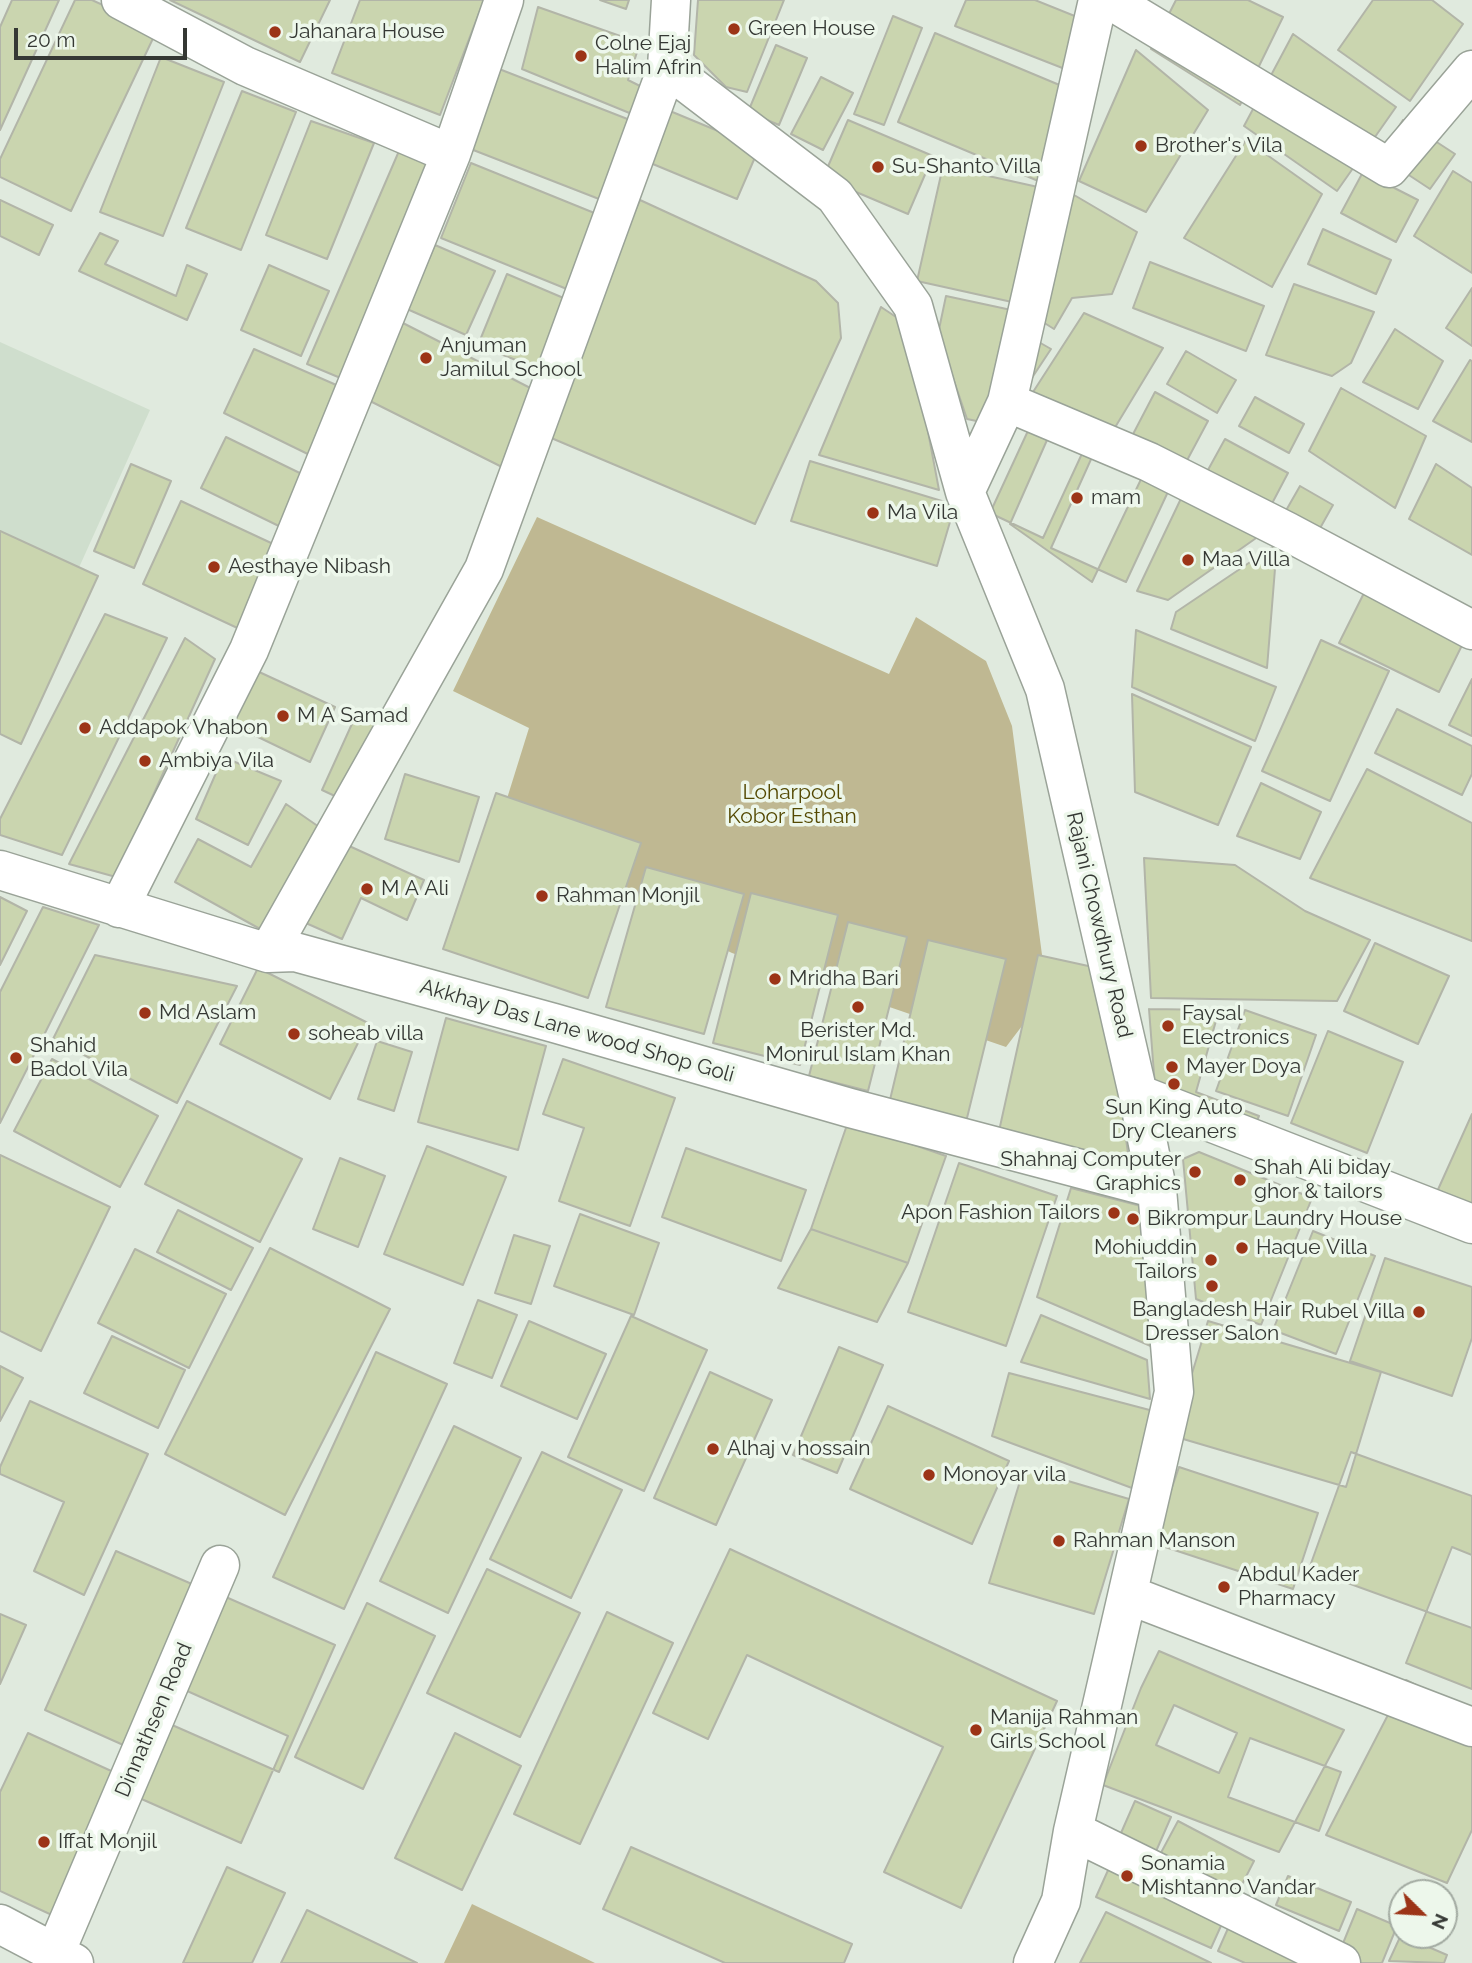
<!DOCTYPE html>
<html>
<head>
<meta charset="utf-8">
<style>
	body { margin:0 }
	#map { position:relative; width:1472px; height:1963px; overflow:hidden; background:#e0eade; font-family:Raleway,sans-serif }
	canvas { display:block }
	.north { position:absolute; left:1388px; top:1879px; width:70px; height:70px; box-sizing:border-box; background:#edf7eb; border:2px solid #a3aba2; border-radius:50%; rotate:114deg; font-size:19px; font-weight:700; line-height:28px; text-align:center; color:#353834 }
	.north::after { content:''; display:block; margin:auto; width:24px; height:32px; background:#9c3417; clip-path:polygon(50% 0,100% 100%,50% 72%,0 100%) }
	.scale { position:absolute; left:14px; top:28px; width:173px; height:32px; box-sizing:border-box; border:4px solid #353834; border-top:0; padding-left:9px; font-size:21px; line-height:24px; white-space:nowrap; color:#353834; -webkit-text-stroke:5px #edf7eb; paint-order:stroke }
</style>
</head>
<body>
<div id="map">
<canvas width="1472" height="1963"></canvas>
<div class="north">N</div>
<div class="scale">20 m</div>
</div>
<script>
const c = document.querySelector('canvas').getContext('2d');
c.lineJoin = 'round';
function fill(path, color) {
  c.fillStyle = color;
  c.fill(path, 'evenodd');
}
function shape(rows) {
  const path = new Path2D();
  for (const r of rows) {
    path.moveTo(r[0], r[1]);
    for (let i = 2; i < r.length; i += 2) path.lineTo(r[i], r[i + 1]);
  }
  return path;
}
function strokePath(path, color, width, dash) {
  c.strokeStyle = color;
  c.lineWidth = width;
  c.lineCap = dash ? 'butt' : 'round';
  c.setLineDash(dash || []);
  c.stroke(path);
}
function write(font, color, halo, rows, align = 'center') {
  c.font = font + ' Raleway,sans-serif';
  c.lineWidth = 7;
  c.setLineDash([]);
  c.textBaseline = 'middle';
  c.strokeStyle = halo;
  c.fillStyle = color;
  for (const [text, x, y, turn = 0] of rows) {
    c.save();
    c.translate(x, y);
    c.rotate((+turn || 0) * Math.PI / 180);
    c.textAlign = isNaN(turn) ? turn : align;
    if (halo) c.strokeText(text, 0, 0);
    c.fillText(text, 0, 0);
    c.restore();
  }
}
fill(shape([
	[0,342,150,410,54,623,0,593]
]), '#cfdecd');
fill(shape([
	[537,517,889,674,916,617,986,661,1012,726,1047,993,1006,1047,732,953,495,837,529,728,453,691],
	[472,1904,595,1963,444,1963]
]), '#bfb892');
const building = shape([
	[12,0,59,0,0,130,0,27,12,0],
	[75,0,92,0,157,30,71,211,0,177,0,159,75,0],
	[170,0,330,0,300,62,170,0],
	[360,0,484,0,440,115,332,73,360,0],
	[600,0,629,0,626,9,600,0],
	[698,0,784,0,747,92,726,87,694,55,698,0],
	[966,0,1035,0,1107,29,1088,78,955,26,966,0],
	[1176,0,1248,0,1283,17,1240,105,1151,49,1176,0],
	[1373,0,1432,0,1463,24,1410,101,1338,50,1373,0],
	[538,7,640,43,628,80,660,96,649,121,522,69,538,7],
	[893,16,922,28,884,125,854,114,893,16],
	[935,33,1081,94,1043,183,898,122,935,33],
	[1293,34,1396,107,1337,191,1244,126,1293,34],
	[776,45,807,58,779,125,748,112,776,45],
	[1136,50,1208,110,1146,212,1079,181,1136,50],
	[161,57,224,82,163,236,100,212,161,57],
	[494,67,648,127,617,206,463,146,494,67],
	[821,77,853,93,823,150,791,134,821,77],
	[242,91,296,112,241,250,186,228,242,91],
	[670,111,759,148,737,199,648,162,670,111],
	[848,120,933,156,908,214,823,178,848,120],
	[1403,120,1455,154,1430,189,1380,156,1403,120],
	[311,121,374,143,327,259,266,235,311,121],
	[1246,140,1322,194,1272,287,1184,238,1246,140],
	[399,151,454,174,362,387,307,364,399,151],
	[471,163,619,223,589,298,441,238,471,163],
	[943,166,1047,189,1021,304,917,281,943,166],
	[1453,171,1472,183,1472,273,1414,236,1453,171],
	[1363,172,1418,200,1396,242,1341,213,1363,172],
	[1069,192,1137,232,1112,294,1072,298,1054,329,1035,317,1069,192],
	[0,200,53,225,39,255,0,236,0,200],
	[640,200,816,281,838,303,841,338,755,524,537,432,640,200],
	[1323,229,1391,260,1376,294,1308,264,1323,229],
	[100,233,118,241,105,264,176,296,187,265,207,274,187,320,79,271,100,233],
	[435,245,495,271,466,335,407,309,435,245],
	[1150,262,1264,306,1246,351,1133,308,1150,262],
	[269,265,329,291,301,356,241,330,269,265],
	[507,274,580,305,551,374,478,345,507,274],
	[1294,284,1374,312,1351,363,1332,376,1266,355,1294,284],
	[1472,288,1472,346,1446,328,1472,288],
	[946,296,1016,311,991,424,967,419,938,334,946,296],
	[881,307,908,325,939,490,819,455,881,307],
	[1084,313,1163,348,1108,439,1024,406,1084,313],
	[399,321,546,396,508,470,360,396,399,321],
	[1395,329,1443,361,1418,409,1363,382,1395,329],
	[1030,337,1051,349,1018,399,1030,337],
	[254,349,350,391,320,460,224,413,254,349],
	[1186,351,1236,380,1217,413,1167,384,1186,351],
	[1470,360,1472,361,1472,442,1433,421,1470,360],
	[1341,388,1426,436,1395,508,1309,451,1341,388],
	[1155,392,1208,421,1184,466,1131,438,1155,392],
	[1255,397,1304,424,1289,453,1239,426,1255,397],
	[1033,420,1086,445,1043,538,990,513,1033,420],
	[1051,431,1144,473,1092,582,1010,524,1051,431],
	[226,437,312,479,287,530,201,488,226,437],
	[1225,439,1288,473,1267,513,1203,479,1225,439],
	[1097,446,1173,481,1126,582,1051,548,1097,446],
	[810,461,955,505,937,566,791,521,810,461],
	[131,464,171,481,134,568,94,551,131,464],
	[1436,464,1472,488,1472,555,1409,519,1436,464],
	[1300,486,1333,505,1314,539,1280,521,1300,486],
	[1186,488,1269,529,1168,600,1137,591,1186,488],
	[181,501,284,549,246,632,143,584,181,501],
	[0,531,98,576,21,744,0,734,0,531],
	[1277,544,1267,668,1171,629,1176,612,1277,544],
	[1369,583,1469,631,1439,692,1339,643,1369,583],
	[105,614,167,638,62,855,0,835,0,819,105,614],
	[1136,630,1276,687,1255,741,1132,687,1136,630],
	[185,638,215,659,116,877,69,864,185,638],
	[1321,640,1389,671,1330,801,1262,771,1321,640],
	[257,671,335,707,310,762,231,724,257,671],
	[1472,679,1472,736,1449,725,1472,679],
	[1132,694,1251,747,1218,825,1135,792,1132,694],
	[1397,709,1472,746,1472,774,1462,795,1375,753,1397,709],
	[356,715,402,737,367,811,322,790,356,715],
	[223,757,281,781,248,845,196,819,223,757],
	[1367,769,1472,823,1472,941,1310,878,1367,769],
	[405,774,479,797,459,862,385,839,405,774],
	[1261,783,1321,812,1300,859,1237,836,1261,783],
	[496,793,641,843,588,998,443,949,496,793],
	[286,804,322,829,271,935,175,882,198,839,251,867,286,804],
	[336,840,424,880,407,920,361,898,342,939,299,920,336,840],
	[1144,858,1235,865,1305,911,1370,940,1337,1001,1151,998,1144,858],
	[646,867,744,894,704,1034,606,1007,646,867],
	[751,893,838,915,800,1065,713,1043,751,893],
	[0,897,27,911,0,965,0,897],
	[43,907,99,925,0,1123,0,992,43,907],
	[848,922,907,937,868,1091,809,1076,848,922],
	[928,940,1006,959,966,1122,889,1104,928,940],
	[1375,943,1449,976,1418,1044,1344,1011,1375,943],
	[95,955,237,986,177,1103,53,1039,95,955],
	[1038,955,1102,969,1129,1160,999,1131,1038,955],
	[258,968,368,1023,330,1099,220,1044,258,968],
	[1149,1009,1219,1010,1196,1092,1259,1116,1254,1128,1156,1100,1149,1009],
	[1245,1010,1316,1035,1288,1116,1216,1091,1245,1010],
	[446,1018,546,1046,518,1150,418,1122,446,1018],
	[1328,1031,1403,1062,1367,1153,1291,1123,1328,1031],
	[377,1041,412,1052,394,1111,358,1099,377,1041],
	[52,1059,158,1116,120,1187,14,1131,52,1059],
	[563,1059,675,1098,630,1226,559,1201,584,1128,543,1114,563,1059],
	[187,1101,302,1159,260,1242,145,1184,187,1101],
	[1472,1114,1472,1210,1436,1194,1472,1114],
	[848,1122,946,1156,908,1263,811,1229,848,1122],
	[427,1146,506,1177,463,1285,384,1254,427,1146],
	[686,1148,806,1190,781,1261,662,1217,686,1148],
	[1199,1152,1312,1198,1261,1325,1196,1299,1183,1159,1199,1152],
	[0,1155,110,1207,41,1351,0,1331,0,1155],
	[340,1158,385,1176,358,1247,313,1229,340,1158],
	[959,1163,1057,1196,1006,1346,908,1312,959,1163],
	[1071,1188,1145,1207,1153,1347,1037,1297,1071,1188],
	[178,1210,253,1248,231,1290,157,1252,178,1210],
	[580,1214,659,1243,634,1315,554,1286,580,1214],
	[811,1229,908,1263,877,1322,778,1288,811,1229],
	[1313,1231,1375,1256,1336,1354,1273,1330,1313,1231],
	[514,1235,550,1246,531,1304,495,1293,514,1235],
	[270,1248,390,1309,285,1515,165,1454,270,1248],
	[135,1249,226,1294,189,1368,98,1323,135,1249],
	[1385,1258,1472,1287,1472,1338,1452,1396,1350,1361,1385,1258],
	[478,1300,517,1315,492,1378,454,1363,478,1300],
	[1041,1315,1147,1360,1150,1399,1021,1362,1041,1315],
	[631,1316,707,1350,644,1491,568,1457,631,1316],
	[529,1321,606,1354,577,1419,501,1386,529,1321],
	[1208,1321,1381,1372,1346,1487,1173,1436,1208,1321],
	[112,1336,185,1370,158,1428,84,1393,112,1336],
	[839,1347,883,1365,837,1473,793,1455,839,1347],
	[376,1352,447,1384,344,1609,273,1577,376,1352],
	[0,1366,23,1378,0,1421,0,1366],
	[710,1372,772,1400,716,1525,654,1498,710,1372],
	[1009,1373,1161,1413,1140,1491,992,1436,1009,1373],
	[30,1401,148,1454,84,1595,34,1571,64,1502,0,1474,0,1467,30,1401],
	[888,1406,1009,1461,972,1544,850,1489,888,1406],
	[454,1426,521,1458,448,1613,380,1581,454,1426],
	[542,1452,622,1490,571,1598,490,1559,542,1452],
	[1351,1452,1472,1496,1472,1628,1309,1569,1351,1452],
	[1179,1467,1318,1513,1293,1589,1153,1543,1179,1467],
	[1024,1468,1129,1499,1094,1614,989,1583,1024,1468],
	[1452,1547,1472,1555,1472,1689,1406,1663,1452,1547],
	[730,1549,1057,1701,961,1908,884,1872,943,1747,747,1655,708,1739,653,1713,730,1549],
	[116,1551,201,1588,130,1748,45,1710,116,1551],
	[487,1569,580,1613,520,1737,427,1693,487,1569],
	[219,1594,335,1645,279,1772,163,1721,219,1594],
	[367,1603,435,1636,363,1789,295,1757,367,1603],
	[607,1612,673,1643,580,1844,514,1814,607,1612],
	[0,1614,26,1625,0,1684,0,1614],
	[1159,1651,1344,1730,1279,1852,1103,1785,1141,1688,1159,1651],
	[1406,1680,1472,1713,1472,1830,1447,1883,1326,1835,1406,1680],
	[176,1686,288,1736,241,1843,128,1793,176,1686],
	[1174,1705,1237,1733,1219,1773,1156,1745,1174,1705],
	[28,1733,120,1775,54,1916,0,1891,0,1792,28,1733],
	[455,1733,521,1766,462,1890,395,1858,455,1733],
	[1250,1738,1341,1772,1319,1831,1228,1797,1250,1738],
	[1135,1801,1171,1817,1150,1865,1114,1849,1135,1801],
	[1178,1821,1254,1861,1233,1902,1156,1862,1178,1821],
	[631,1847,852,1944,844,1963,725,1963,603,1909,631,1847],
	[1114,1857,1229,1908,1211,1948,1096,1897,1114,1857],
	[227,1867,285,1893,252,1963,183,1963,227,1867],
	[1288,1876,1351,1902,1339,1931,1276,1905,1288,1876],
	[1241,1899,1328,1963,1245,1963,1218,1951,1241,1899],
	[1357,1909,1397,1926,1382,1963,1335,1963,1357,1909],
	[307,1910,417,1963,281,1963,307,1910],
	[1106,1912,1211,1963,1080,1963,1106,1912],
	[1401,1935,1447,1955,1444,1963,1389,1961,1401,1935]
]);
fill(building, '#cad5af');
strokePath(building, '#b2b5a8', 2);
const minor = shape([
	[121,0,245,66,451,154,504,0],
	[671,0,667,68,835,196,913,306,965,492,1045,689,1138,1094,1157,1189,1174,1392,1073,1831,1061,1901,1033,1963],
	[1110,0,1389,168,1472,70],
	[1007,402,1149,462,1288,532,1472,630],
	[965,492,1007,402,1098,0],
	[0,870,268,953,295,952,554,1023,850,1108,1157,1189],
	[119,908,249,650,451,154],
	[268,953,484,569,667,68],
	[1138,1094,1472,1224],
	[1129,1595,1472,1727],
	[1073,1831,1341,1963],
	[0,1924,74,1963],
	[55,1953,220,1565]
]);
strokePath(minor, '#9aa398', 41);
strokePath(minor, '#fff', 38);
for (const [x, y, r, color] of [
	[734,29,7,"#9c3417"],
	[275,32,7,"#9c3417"],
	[581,56,7,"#9c3417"],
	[1141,146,7,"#9c3417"],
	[878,167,7,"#9c3417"],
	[426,358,7,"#9c3417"],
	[1077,498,7,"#9c3417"],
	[873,513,7,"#9c3417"],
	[1188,560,7,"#9c3417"],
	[214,567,7,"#9c3417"],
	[283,716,7,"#9c3417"],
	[85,728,7,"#9c3417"],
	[145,761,7,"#9c3417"],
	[367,889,7,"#9c3417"],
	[542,896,7,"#9c3417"],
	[775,979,7,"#9c3417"],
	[858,1007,7,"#9c3417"],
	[145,1013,7,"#9c3417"],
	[1168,1026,7,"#9c3417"],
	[294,1034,7,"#9c3417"],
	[16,1058,7,"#9c3417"],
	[1172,1067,7,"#9c3417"],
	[1174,1084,7,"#9c3417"],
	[1195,1172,7,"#9c3417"],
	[1240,1180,7,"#9c3417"],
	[1114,1213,7,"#9c3417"],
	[1133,1219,7,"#9c3417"],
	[1242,1248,7,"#9c3417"],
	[1211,1260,7,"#9c3417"],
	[1212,1286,7,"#9c3417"],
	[1419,1312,7,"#9c3417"],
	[713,1449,7,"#9c3417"],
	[929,1475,7,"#9c3417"],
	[1059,1541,7,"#9c3417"],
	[1224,1587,7,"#9c3417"],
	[976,1730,7,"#9c3417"],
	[44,1842,7,"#9c3417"],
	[1127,1876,7,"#9c3417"]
]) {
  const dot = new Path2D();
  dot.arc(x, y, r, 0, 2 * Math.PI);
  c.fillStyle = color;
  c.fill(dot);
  strokePath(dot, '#edf7eb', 2.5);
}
write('21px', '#353834', '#edf7eb', [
	["Green House",748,29],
	["Jahanara House",289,32],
	["Colne Ejaj",595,44],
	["Halim Afrin",595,68],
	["Brother's Vila",1155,146],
	["Su-Shanto Villa",892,167],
	["Anjuman",440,346],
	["Jamilul School",440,370],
	["mam",1091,498],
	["Ma Vila",887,513],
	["Maa Villa",1202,560],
	["Aesthaye Nibash",228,567],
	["M A Samad",297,716],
	["Addapok Vhabon",99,728],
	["Ambiya Vila",159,761],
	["M A Ali",381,889],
	["Rahman Monjil",556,896],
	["Mridha Bari",789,979],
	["Md Aslam",159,1013],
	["Faysal",1182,1014],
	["Electronics",1182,1038],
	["Berister Md.",858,1031,"center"],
	["Monirul Islam Khan",858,1055,"center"],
	["soheab villa",308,1034],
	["Shahid",30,1046],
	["Badol Vila",30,1070],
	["Mayer Doya",1186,1067],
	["Sun King Auto",1174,1108,"center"],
	["Dry Cleaners",1174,1132,"center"],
	["Shahnaj Computer",1181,1160,"right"],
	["Graphics",1181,1184,"right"],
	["Shah Ali biday",1254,1168],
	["ghor & tailors",1254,1192],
	["Apon Fashion Tailors",1100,1213,"right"],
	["Bikrompur Laundry House",1147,1219],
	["Mohiuddin",1197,1248,"right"],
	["Tailors",1197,1272,"right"],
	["Haque Villa",1256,1248],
	["Bangladesh Hair",1212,1310,"center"],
	["Dresser Salon",1212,1334,"center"],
	["Rubel Villa",1405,1312,"right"],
	["Alhaj v hossain",727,1449],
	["Monoyar vila",943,1475],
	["Rahman Manson",1073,1541],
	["Abdul Kader",1238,1575],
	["Pharmacy",1238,1599],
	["Manija Rahman",990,1718],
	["Girls School",990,1742],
	["Iffat Monjil",58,1842],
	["Sonamia",1141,1864],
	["Mishtanno Vandar",1141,1888]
], 'left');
write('21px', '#544902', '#edf7eb', [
	["Loharpool",792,793],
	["Kobor Esthan",792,817]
]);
write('21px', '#353834', '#edf7eb', [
	["Rajani Chowdhury Road",1099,925,77],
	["Akkhay Das Lane wood Shop Goli",577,1031,16],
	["Dinnathsen Road",154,1720,-67]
]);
</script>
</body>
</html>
